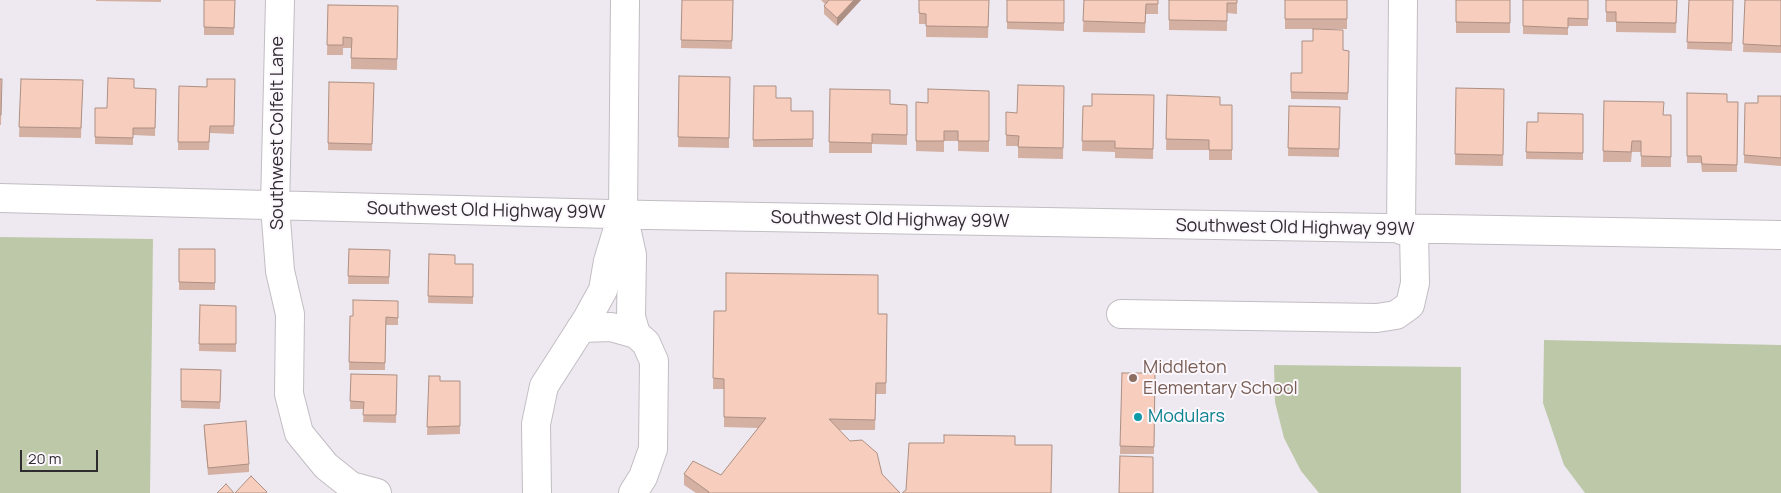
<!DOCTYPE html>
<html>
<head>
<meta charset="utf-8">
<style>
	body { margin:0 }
	#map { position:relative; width:1781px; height:493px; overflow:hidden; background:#eee9f0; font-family:Manrope,sans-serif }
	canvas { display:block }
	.scale { position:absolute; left:20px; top:450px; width:78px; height:22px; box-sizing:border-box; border:2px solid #2e2c2e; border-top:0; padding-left:6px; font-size:15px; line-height:18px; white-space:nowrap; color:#2e2c2e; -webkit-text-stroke:4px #fbf7fd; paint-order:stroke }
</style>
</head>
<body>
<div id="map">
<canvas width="1781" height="493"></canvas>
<div class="scale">20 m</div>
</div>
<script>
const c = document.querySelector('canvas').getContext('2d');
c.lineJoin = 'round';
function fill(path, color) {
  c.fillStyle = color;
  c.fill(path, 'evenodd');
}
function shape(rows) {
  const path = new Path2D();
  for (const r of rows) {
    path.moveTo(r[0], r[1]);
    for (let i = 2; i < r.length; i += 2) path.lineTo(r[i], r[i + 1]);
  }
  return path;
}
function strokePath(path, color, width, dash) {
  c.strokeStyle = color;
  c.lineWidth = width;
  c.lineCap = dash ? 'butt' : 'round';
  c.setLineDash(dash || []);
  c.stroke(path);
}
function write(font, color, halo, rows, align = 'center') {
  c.font = font + ' Manrope,sans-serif';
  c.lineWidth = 4;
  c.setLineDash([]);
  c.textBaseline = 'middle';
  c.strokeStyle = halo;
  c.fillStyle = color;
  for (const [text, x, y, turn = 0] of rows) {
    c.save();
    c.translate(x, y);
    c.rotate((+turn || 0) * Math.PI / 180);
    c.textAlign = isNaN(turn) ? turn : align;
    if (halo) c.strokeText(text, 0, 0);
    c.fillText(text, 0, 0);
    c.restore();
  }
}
fill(shape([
	[0,237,153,239,150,493,0,493],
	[1544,340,1781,345,1781,493,1585,493,1564,465,1543,403],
	[1274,365,1461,367,1461,493,1319,493,1301,471,1284,438,1275,402]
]), '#bdc8a9');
const minor = shape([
	[280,0,275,206,280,271,290,314,289,394,299,433,326,466,351,486,377,493],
	[625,0,623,214,632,255,631,317,636,334,646,343,654,361,653,449,643,477,633,493],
	[0,198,649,215,1781,235],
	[1401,230,1403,0],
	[1121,314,1377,318,1396,315,1410,305,1415,283,1414,230],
	[581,328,611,327,636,334],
	[537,493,536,424,544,386,587,319,603,290,608,261,622,215]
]);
strokePath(minor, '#c2bdc3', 30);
strokePath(minor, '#fff', 28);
fill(shape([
	[96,0,161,0,161,2,96,1],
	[204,0,235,0,234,35,204,35],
	[682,0,733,0,732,49,681,48],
	[821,0,861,0,837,26,824,14,824,6,825,4],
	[919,0,989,0,988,38,926,37,926,24,919,24],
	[1007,0,1064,0,1064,31,1007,29],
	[1084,0,1158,0,1158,14,1146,14,1145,33,1083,32],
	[1169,0,1237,0,1237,14,1227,13,1227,31,1169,30],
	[1285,0,1347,0,1347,29,1285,29],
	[1456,0,1510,0,1510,33,1456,33],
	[1523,0,1588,0,1588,26,1568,26,1568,35,1523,34],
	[1606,0,1677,0,1676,33,1616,32,1616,22,1606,22],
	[1689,0,1733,0,1732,51,1687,49],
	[1745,0,1781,0,1781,53,1743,52],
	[328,5,398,6,397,70,351,69,351,48,343,48,343,55,327,55],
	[1343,50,1349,51,1348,100,1291,99,1291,73,1302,73],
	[679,76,730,77,729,148,678,147],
	[0,79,2,79,1,125,0,125],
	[21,79,83,80,81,138,19,137],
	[235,79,234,134,210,133,209,150,178,150,179,86,207,87],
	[329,82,374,83,372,151,328,150],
	[754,86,776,98,791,111,813,111,813,147,753,147],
	[1064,86,1063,159,1018,158,1018,146,1006,146,1006,112,1017,113],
	[134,88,156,89,155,136,133,135,133,145,95,144,95,108,107,108],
	[1456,88,1504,89,1503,166,1455,165],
	[830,89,890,104,907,105,907,145,872,144,872,153,829,153],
	[989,91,989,152,958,151,958,141,944,141,944,152,916,151,916,102,928,103],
	[1687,93,1727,102,1738,102,1737,172,1702,172,1701,163,1687,163],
	[1154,95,1153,159,1115,158,1115,152,1082,151,1083,106,1092,106],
	[1167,95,1220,105,1232,105,1232,160,1209,160,1209,150,1166,150],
	[1781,96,1781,166,1744,163,1745,103,1758,103],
	[1604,101,1663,115,1671,115,1671,167,1641,167,1641,152,1632,152,1631,162,1603,162],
	[1289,106,1340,107,1339,157,1288,156],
	[1583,114,1583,160,1526,159,1527,122,1538,122],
	[179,249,215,249,215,290,179,290],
	[349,249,390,250,389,284,348,284],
	[429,254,455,264,473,264,473,304,428,303],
	[398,301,398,325,386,325,385,370,349,370,350,316,353,316],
	[200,305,236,306,236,352,199,351],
	[714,311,887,314,886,394,876,394,875,430,839,430,900,493,696,493,684,485,684,474,721,475,758,428,724,427,724,389,713,389],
	[181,369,221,370,220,409,181,408],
	[1122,373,1155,373,1154,454,1120,454],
	[351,374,397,375,396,423,363,422,364,409,350,409],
	[429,376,440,381,460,381,460,434,427,435],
	[204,425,249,464,249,472,208,475,204,432]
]), '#d4b0a3');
fill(shape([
	[854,0,861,0,837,26,837,18]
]), '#ad9084');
const building = shape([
	[204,0,235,0,234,28,204,27,204,0],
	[682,0,733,0,732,41,681,40,682,0],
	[829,0,854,0,837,18,824,6,829,0],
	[919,0,989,0,988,27,926,26,926,14,919,13,919,0],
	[1007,0,1064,0,1064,23,1007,22,1007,0],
	[1084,0,1158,0,1158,4,1146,4,1145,23,1083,21,1084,0],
	[1169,0,1237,0,1237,3,1227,3,1227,21,1169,20,1169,0],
	[1285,0,1347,0,1347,19,1285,19,1285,0],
	[1456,0,1510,0,1510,23,1456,22,1456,0],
	[1523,0,1588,0,1588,19,1568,18,1568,28,1523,26,1523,0],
	[1606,0,1677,0,1676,23,1616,22,1616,12,1606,12,1606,0],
	[1689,0,1733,0,1732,43,1687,42,1689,0],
	[1745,0,1781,0,1781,46,1743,44,1745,0],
	[328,5,398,6,397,59,351,58,352,38,343,37,343,45,327,45,328,5],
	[1313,29,1343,30,1343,50,1349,51,1348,93,1291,92,1291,73,1302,73,1302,41,1313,41,1313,29],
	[679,76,730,77,729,138,678,137,679,76],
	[108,78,134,79,134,88,156,89,155,128,133,128,133,138,95,137,95,108,107,108,108,78],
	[0,79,2,79,1,115,0,115,0,79],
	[21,79,83,80,81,128,19,127,21,79],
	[207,79,235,79,234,126,210,126,209,142,178,142,179,86,207,87,207,79],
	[329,82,374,83,372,144,328,143,329,82],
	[1018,85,1064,86,1063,148,1018,147,1019,136,1006,135,1006,112,1017,113,1018,85],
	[754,86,776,86,776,98,791,98,791,111,813,111,813,139,753,140,754,86],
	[1456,88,1504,89,1503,155,1455,154,1456,88],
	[830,89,890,90,890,104,907,105,907,135,872,134,872,143,829,142,830,89],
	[928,89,989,91,989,141,958,141,958,131,944,131,944,141,916,141,916,102,928,103,928,89],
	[1687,93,1727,94,1727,102,1738,102,1737,165,1702,164,1701,156,1687,156,1687,93],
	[1092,94,1154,95,1153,149,1115,148,1115,141,1082,141,1083,106,1092,106,1092,94],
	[1167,95,1220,97,1220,105,1232,105,1232,150,1209,150,1209,140,1166,139,1167,95],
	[1758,96,1781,96,1781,158,1744,155,1745,103,1758,103,1758,96],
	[1604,101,1664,102,1663,115,1671,115,1671,157,1641,156,1641,141,1632,141,1631,152,1603,151,1604,101],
	[1289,106,1340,107,1339,149,1288,148,1289,106],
	[1538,113,1583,114,1583,153,1526,152,1527,122,1538,122,1538,113],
	[179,249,215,249,215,283,179,282,179,249],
	[349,249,390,250,389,277,348,276,349,249],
	[429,254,455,255,455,264,473,264,473,297,428,296,429,254],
	[726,273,878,275,878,314,887,314,886,383,876,383,875,420,829,419,850,441,862,440,877,453,882,474,900,493,708,493,709,492,684,474,693,461,721,475,766,418,724,417,724,379,713,378,714,311,726,311,726,273],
	[353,300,398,301,398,318,386,317,385,363,349,362,350,316,353,316,353,300],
	[200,305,236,306,236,344,199,344,200,305],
	[181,369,221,370,220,402,181,401,181,369],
	[1122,373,1155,373,1154,447,1120,446,1122,373],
	[351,374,397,375,396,415,363,415,364,402,350,401,351,374],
	[429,376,440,376,440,381,460,381,460,426,427,427,429,376],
	[246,421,249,464,208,468,204,425,246,421],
	[944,435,1015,436,1015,445,1052,445,1051,493,902,493,906,490,909,443,944,443,944,435],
	[1120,456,1153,457,1153,493,1119,493,1120,456],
	[251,476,267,492,265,493,235,493,251,476],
	[226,484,234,493,217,493,226,484]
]);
fill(building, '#f7cdbd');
strokePath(building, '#ad9084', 1);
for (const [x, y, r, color] of [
	[1133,378,5,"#8d6e63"],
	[1138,417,5,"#0f9aa8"]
]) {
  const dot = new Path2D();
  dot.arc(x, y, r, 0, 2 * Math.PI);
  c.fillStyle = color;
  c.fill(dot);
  strokePath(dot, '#fbf7fd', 2);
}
write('18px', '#2e2c2e', '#fbf7fd', [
	["Southwest Colfelt Lane",278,133,-90],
	["Southwest Old Highway 99W",486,211,1],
	["Southwest Old Highway 99W",890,220,1],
	["Southwest Old Highway 99W",1295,228,1]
]);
write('18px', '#785e54', '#fbf7fd', [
	["Middleton",1143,368],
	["Elementary School",1143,389]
], 'left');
write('18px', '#0d838f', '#fbf7fd', [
	["Modulars",1148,417]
], 'left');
</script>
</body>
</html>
